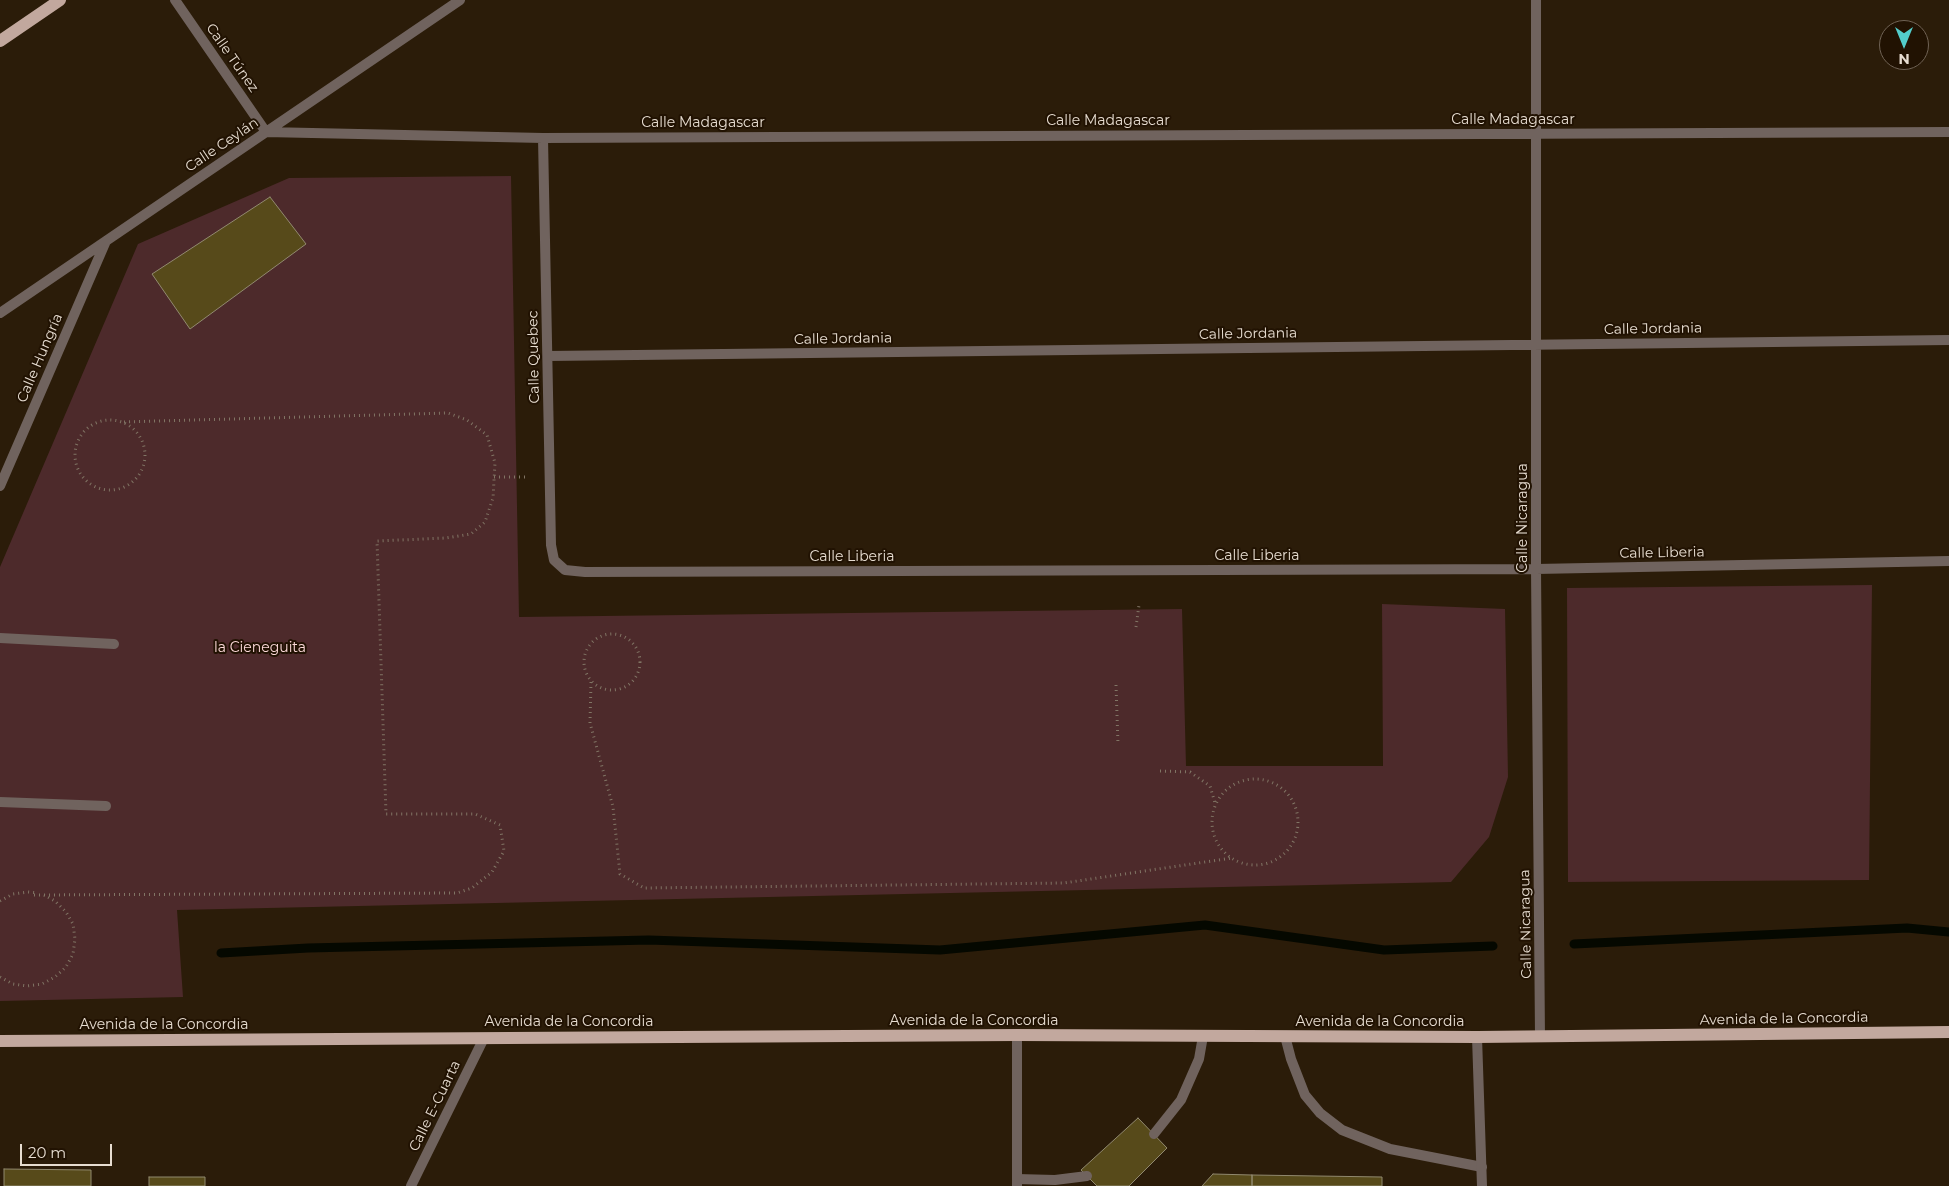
<!DOCTYPE html>
<html>
<head>
<meta charset="utf-8">
<style>
	body { margin:0 }
	#map { position:relative; width:1949px; height:1186px; overflow:hidden; background:#2b1c09; font-family:Montserrat,sans-serif }
	canvas { display:block }
	.north { position:absolute; left:1879px; top:20px; width:50px; height:50px; box-sizing:border-box; background:#211202; border:1px solid #706355; border-radius:50%; rotate:180deg; font-size:14px; font-weight:700; line-height:20px; text-align:center; color:#e7ddd1 }
	.north::after { content:''; display:block; margin:auto; width:18px; height:22px; background:#53cdcb; clip-path:polygon(50% 0,100% 100%,50% 72%,0 100%) }
	.scale { position:absolute; left:20px; top:1144px; width:92px; height:22px; box-sizing:border-box; border:2px solid #e7ddd1; border-top:0; padding-left:6px; font-size:15px; line-height:18px; white-space:nowrap; color:#e7ddd1; -webkit-text-stroke:4px #211202; paint-order:stroke }
</style>
</head>
<body>
<div id="map">
<canvas width="1949" height="1186"></canvas>
<div class="north">N</div>
<div class="scale">20 m</div>
</div>
<script>
const c = document.querySelector('canvas').getContext('2d');
c.lineJoin = 'round';
function fill(path, color) {
  c.fillStyle = color;
  c.fill(path, 'evenodd');
}
function shape(rows) {
  const path = new Path2D();
  for (const r of rows) {
    if (r.length === 3) {
      path.moveTo(r[0] + r[2], r[1]);
      path.arc(r[0], r[1], r[2], 0, 2 * Math.PI);
      continue;
    }
    path.moveTo(r[0], r[1]);
    for (let i = 2; i < r.length; i += 2) path.lineTo(r[i], r[i + 1]);
  }
  return path;
}
function strokePath(path, color, width, dash) {
  c.strokeStyle = color;
  c.lineWidth = width;
  c.lineCap = dash ? 'butt' : 'round';
  c.setLineDash(dash || []);
  c.stroke(path);
}
function write(font, color, halo, rows, align = 'center') {
  c.font = font + ' Montserrat,sans-serif';
  c.lineWidth = 4;
  c.setLineDash([]);
  c.textBaseline = 'middle';
  c.strokeStyle = halo;
  c.fillStyle = color;
  for (const [text, x, y, turn = 0] of rows) {
    c.save();
    c.translate(x, y);
    c.rotate((+turn || 0) * Math.PI / 180);
    c.textAlign = isNaN(turn) ? turn : align;
    if (halo) c.strokeText(text, 0, 0);
    c.fillText(text, 0, 0);
    c.restore();
  }
}
fill(shape([
	[511,176,519,617,1182,609,1186,766,1383,766,1382,604,1505,609,1508,777,1489,837,1451,882,177,910,183,997,0,1001,0,567,138,244,289,178],
	[1872,585,1869,880,1568,882,1567,588]
]), '#4d2a2b');
strokePath(shape([
	[1574,944,1907,928,1949,932],
	[221,953,308,948,649,940,940,950,1205,925,1384,950,1493,946]
]), '#050800', 9);
const building = shape([
	[270,197,306,244,190,329,152,274,270,197],
	[1138,1118,1167,1148,1129,1186,1097,1186,1081,1170,1138,1118],
	[4,1169,91,1170,91,1186,4,1186,4,1169],
	[1213,1174,1252,1175,1252,1186,1202,1186,1213,1174],
	[1252,1175,1382,1177,1382,1186,1252,1186,1252,1175],
	[149,1177,205,1177,205,1186,149,1186,149,1177]
]);
fill(building, '#574a1a');
strokePath(building, '#91896f', 1);
strokePath(shape([
	[110,455,35],
	[494,477,525,477],
	[1136,627,1139,605],
	[612,662,28],
	[591,682,590,723,613,807,620,874,644,888,1064,883,1232,858],
	[1116,685,1118,744],
	[1160,771,1190,772,1210,786,1215,803],
	[1255,822,43],
	[34,895,457,893,472,888,492,872,504,851,500,825,475,814,386,814,377,541,446,538,471,534,485,522,493,498,495,463,487,435,467,420,448,413,122,422],
	[0,901,13,894,28,892,38,893],
	[0,977,13,984,27,986,42,984,55,977,66,967,73,954,75,939,73,924,66,912,55,901,44,895]
]), '#817565', 3, [1, 4]);
strokePath(shape([
	[0,638,114,644],
	[0,802,106,806],
	[1285,1036,1291,1059,1305,1095,1320,1113,1342,1130,1390,1149,1482,1167],
	[1154,1134,1181,1100,1199,1059,1203,1036],
	[1017,1179,1055,1180,1087,1176]
]), '#70635e', 10);
strokePath(shape([
	[175,0,266,132],
	[1536,0,1536,569,1540,1037],
	[266,132,543,138,1949,132],
	[543,138,551,545,554,560,565,570,585,572,1536,569,1949,561],
	[0,313,460,0],
	[548,356,1949,340],
	[0,486,106,241],
	[1017,1035,1017,1186],
	[1477,1037,1482,1186],
	[411,1186,484,1038]
]), '#70635e', 10);
strokePath(shape([
	[0,41,60,0],
	[0,1041,1017,1035,1477,1037,1949,1032]
]), '#c2a89e', 12);
write('14px', '#e7ddd1', '#211202', [
	["Calle Túnez",232,58,55],
	["Calle Madagascar",1513,120],
	["Calle Madagascar",1108,121],
	["Calle Madagascar",703,123],
	["Calle Ceylán",222,145,-34],
	["Calle Jordania",1653,329,-1],
	["Calle Jordania",1248,334,-1],
	["Calle Jordania",843,339,-1],
	["Calle Quebec",534,357,-91],
	["Calle Hungría",40,358,-67],
	["Calle Nicaragua",1523,518,-90],
	["Calle Liberia",1662,553,-1],
	["Calle Liberia",1257,556],
	["Calle Liberia",852,557],
	["Calle Nicaragua",1526,924,-91],
	["Avenida de la Concordia",1784,1019,-1],
	["Avenida de la Concordia",974,1021],
	["Avenida de la Concordia",569,1022],
	["Avenida de la Concordia",1380,1022],
	["Avenida de la Concordia",164,1025],
	["Calle E-Cuarta",435,1106,-64]
]);
write('14px', '#fddada', '#211202', [
	["la Cieneguita",260,648]
]);
</script>
</body>
</html>
